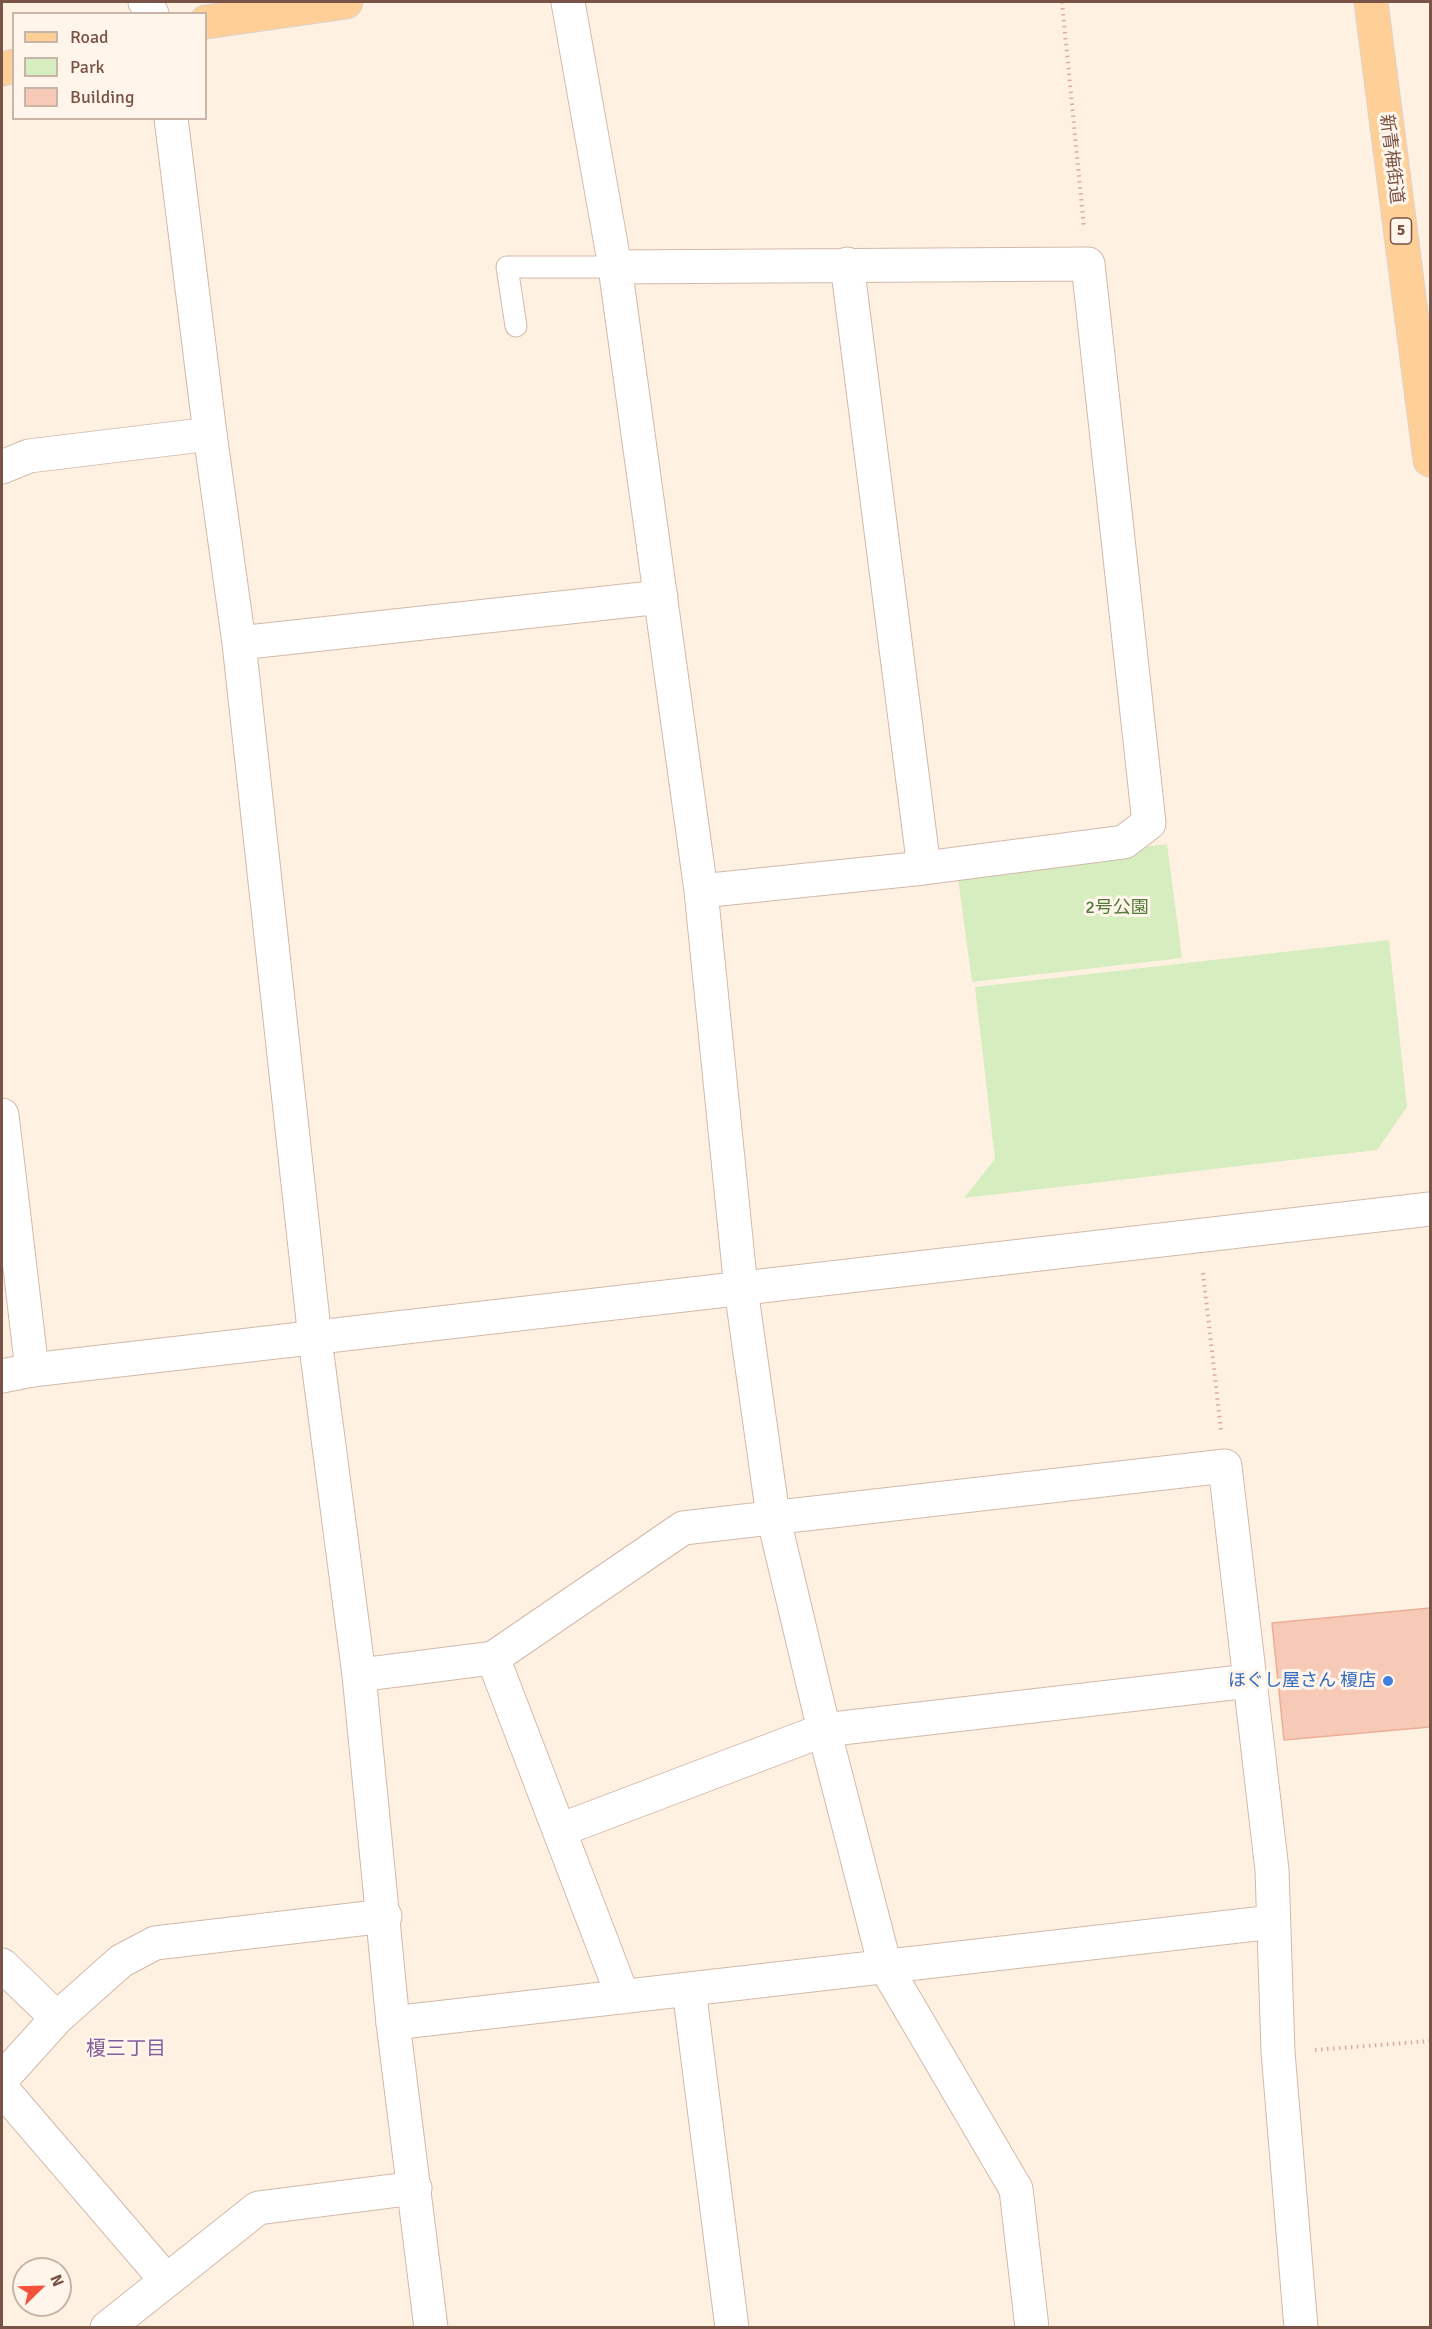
<!DOCTYPE html>
<html>
<head>
<meta charset="utf-8">
<style>
	body { margin:0 }
	#map { position:relative; width:1432px; height:2329px; overflow:hidden; background:#fef1e2; font-family:Signika,sans-serif }
	canvas { display:block }
	.frame { position:absolute; inset:0; border:3px solid #785346; pointer-events:none }
	.legend { position:absolute; left:12px; top:12px; width:195px; height:108px; box-sizing:border-box; background:#fff5ea; border:2px solid #c9b4a8; margin:0; padding:8px 10px; list-style:none; font-size:18px; color:#785346 }
	.legend li { display:flex; align-items:center; gap:12px; height:30px }
	.legend b { width:30px; border:2px solid #c9b4a8 }
	.north { position:absolute; left:12px; top:2257px; width:60px; height:60px; box-sizing:border-box; background:#fff5ea; border:2px solid #c9b4a8; border-radius:50%; rotate:67deg; font-size:16px; font-weight:700; line-height:24px; text-align:center; color:#785346 }
	.north::after { content:''; display:block; margin:auto; width:21px; height:27px; background:#f4533b; clip-path:polygon(50% 0,100% 100%,50% 72%,0 100%) }
</style>
</head>
<body>
<div id="map">
<canvas width="1432" height="2329"></canvas>
<div class="frame"></div>
<ul class="legend">
<li><b style="height:8px;background:#ffcf98"></b>Road</li>
<li><b style="height:16px;background:#d6edbf"></b>Park</li>
<li><b style="height:16px;background:#f6cab7"></b>Building</li>
</ul>
<div class="north">N</div>
</div>
<script>
const c = document.querySelector('canvas').getContext('2d');
c.lineJoin = 'round';
function fill(path, color) {
  c.fillStyle = color;
  c.fill(path, 'evenodd');
}
function shape(rows) {
  const path = new Path2D();
  for (const r of rows) {
    path.moveTo(r[0], r[1]);
    for (let i = 2; i < r.length; i += 2) path.lineTo(r[i], r[i + 1]);
  }
  return path;
}
function strokePath(path, color, width, dash) {
  c.strokeStyle = color;
  c.lineWidth = width;
  c.lineCap = dash ? 'butt' : 'round';
  c.setLineDash(dash || []);
  c.stroke(path);
}
function write(font, color, halo, rows, align = 'center') {
  c.font = font + ' Signika,"Noto Sans JP",sans-serif';
  c.lineWidth = 6;
  c.setLineDash([]);
  c.textBaseline = 'middle';
  c.strokeStyle = halo;
  c.fillStyle = color;
  for (const [text, x, y, turn = 0] of rows) {
    c.save();
    c.translate(x, y);
    c.rotate((+turn || 0) * Math.PI / 180);
    c.textAlign = isNaN(turn) ? turn : align;
    if (halo) c.strokeText(text, 0, 0);
    c.fillText(text, 0, 0);
    c.restore();
  }
}
fill(shape([
	[1167,844,1182,958,972,982,957,871],
	[1389,940,1407,1107,1377,1150,964,1198,995,1159,975,987]
]), '#d6edbf');
const building = shape([
	[1430,1608,1430,1727,1284,1740,1272,1623,1430,1608]
]);
fill(building, '#f6cab7');
strokePath(building, '#ebae96', 1.5);
const service = shape([
	[516,326,507,267,615,267]
]);
const minor = shape([
	[145,2,152,14],
	[568,2,615,267,701,891,741,1289,773,1516,824,1730,885,1966,1016,2189,1032,2328],
	[847,264,924,868],
	[615,267,1088,264,1149,823,1124,842,924,868,701,891],
	[2,467,29,456,210,434],
	[239,643,661,597],
	[2,1115,32,1370],
	[493,1658,623,1997],
	[359,1675,493,1658,683,1528,1225,1466,1272,1870,1278,2052,1301,2328],
	[560,1830,824,1730,1249,1681],
	[2,1965,57,2018],
	[689,1989,732,2328],
	[393,2023,1273,1922],
	[2,2079,57,2018,121,1961,155,1943,385,1916],
	[2,2089,166,2280],
	[107,2328,258,2208,415,2188]
]);
const tertiary = shape([
	[171,118,210,434,239,643,315,1339,359,1675,393,2023,431,2328],
	[2,1376,32,1370,1430,1209]
]);
const primary = shape([
	[1371,2,1430,460],
	[206,22,346,2],
	[2,69,14,66]
]);
strokePath(service, '#d3b9aa', 23);
strokePath(minor, '#d3b9aa', 35);
strokePath(tertiary, '#d3b9aa', 35);
strokePath(primary, '#dcd2cf', 35);
strokePath(shape([
	[1062,2,1084,228],
	[1203,1273,1221,1430],
	[1315,2050,1430,2041]
]), '#dbad9a', 4, [1.5, 4.5]);
strokePath(service, '#fff', 21);
strokePath(minor, '#fff', 33);
strokePath(tertiary, '#fff', 33);
strokePath(primary, '#ffcf98', 33);
for (const [x, y, r, color] of [
	[1388,1681,6,"#3f7fe0"]
]) {
  const dot = new Path2D();
  dot.arc(x, y, r, 0, 2 * Math.PI);
  c.fillStyle = color;
  c.fill(dot);
  strokePath(dot, '#fff5ea', 2);
}
for (const [x, y, w] of [
	[1401,231,21]
]) {
  const box = new Path2D();
  box.roundRect(x - w / 2, y - 13, w, 26, 4.5);
  c.fillStyle = '#fff5ea';
  c.fill(box);
  strokePath(box, '#785346', 1.5);
}
write('bold 16px', '#785346', null, [
	["5",1401,231]
]);
write('18px', '#785346', '#fff5ea', [
	["新青梅街道",1391,159,83]
]);
write('18px', '#527a3a', '#fff5ea', [
	["2号公園",1117,908]
]);
write('18px', '#366cbe', '#fff5ea', [
	["ほぐし屋さん 榎店",1376,1681]
], 'right');
write('20px', '#83609d', '#fff5ea', [
	["榎三丁目",126,2050]
]);
</script>
</body>
</html>
